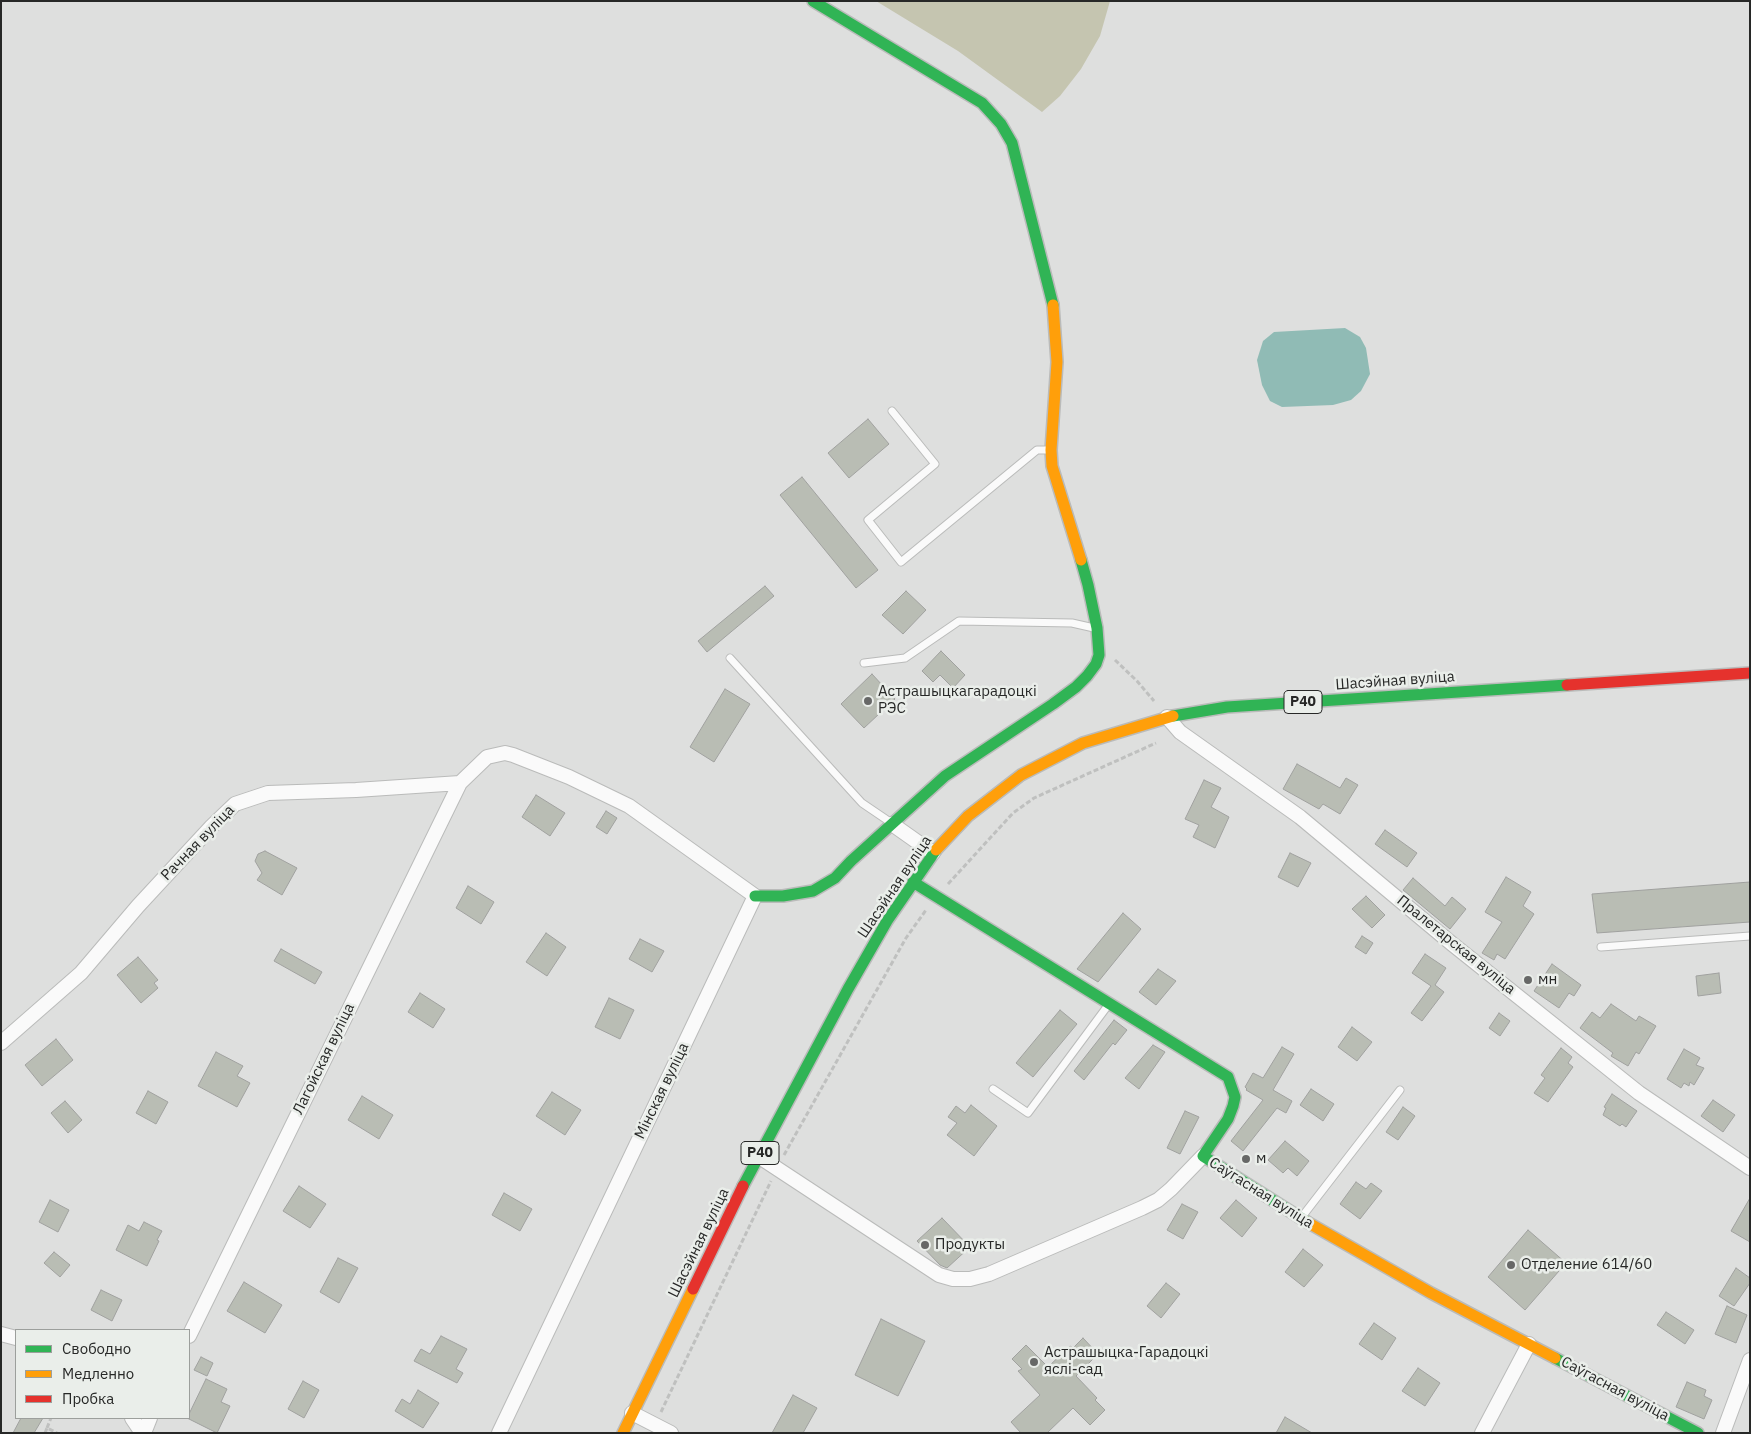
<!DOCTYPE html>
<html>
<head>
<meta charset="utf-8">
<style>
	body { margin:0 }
	#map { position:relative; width:1751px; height:1434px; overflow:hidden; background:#dedfde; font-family:"IBM Plex Sans",sans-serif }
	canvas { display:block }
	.frame { position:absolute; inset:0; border:2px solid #272827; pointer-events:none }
	.legend { position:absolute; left:15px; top:1329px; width:175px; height:90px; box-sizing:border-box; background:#eaeeea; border:1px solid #9c9f9c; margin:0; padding:6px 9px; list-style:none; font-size:15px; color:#272827 }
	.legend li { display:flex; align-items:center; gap:10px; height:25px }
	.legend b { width:25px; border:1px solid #9c9f9c }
</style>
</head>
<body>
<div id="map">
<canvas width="1751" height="1434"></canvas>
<div class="frame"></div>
<ul class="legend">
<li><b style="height:6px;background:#30b455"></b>Свободно</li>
<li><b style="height:6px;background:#ff9f0a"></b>Медленно</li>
<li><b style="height:6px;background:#e5322d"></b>Пробка</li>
</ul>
</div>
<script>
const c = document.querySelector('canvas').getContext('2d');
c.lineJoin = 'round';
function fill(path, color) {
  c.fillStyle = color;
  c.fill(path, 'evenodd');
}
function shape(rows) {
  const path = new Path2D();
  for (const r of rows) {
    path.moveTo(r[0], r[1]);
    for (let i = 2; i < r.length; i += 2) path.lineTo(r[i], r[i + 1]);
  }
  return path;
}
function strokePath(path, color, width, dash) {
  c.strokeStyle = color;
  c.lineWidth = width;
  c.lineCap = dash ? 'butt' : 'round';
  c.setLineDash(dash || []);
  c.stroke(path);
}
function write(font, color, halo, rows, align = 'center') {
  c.font = font + ' "IBM Plex Sans",sans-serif';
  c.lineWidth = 5;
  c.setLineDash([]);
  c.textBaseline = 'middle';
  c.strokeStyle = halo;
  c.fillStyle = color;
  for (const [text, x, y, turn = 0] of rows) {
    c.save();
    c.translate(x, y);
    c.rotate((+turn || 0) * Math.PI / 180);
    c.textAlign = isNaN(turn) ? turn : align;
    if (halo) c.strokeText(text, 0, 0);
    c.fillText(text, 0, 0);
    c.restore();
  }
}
fill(shape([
	[876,1,1110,1,1100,36,1081,69,1060,96,1042,112,958,51]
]), '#c5c5b0');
fill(shape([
	[1345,328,1360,337,1366,348,1370,374,1361,391,1351,400,1333,405,1282,407,1270,401,1262,385,1257,360,1263,341,1274,332]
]), '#90bbb5');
const building = shape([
	[868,419,889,444,849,478,828,453,868,419],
	[802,477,878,570,856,588,780,495,802,477],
	[765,586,774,596,707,652,698,641,765,586],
	[906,591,926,610,903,634,882,615,906,591],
	[941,651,965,675,953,688,940,675,933,682,922,671,941,651],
	[872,674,895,699,864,728,841,704,872,674],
	[725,689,750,704,714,762,690,747,725,689],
	[1297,764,1340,788,1346,778,1358,785,1340,814,1323,804,1319,809,1283,789,1297,764],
	[1204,780,1221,788,1211,807,1229,817,1215,848,1193,837,1199,825,1185,819,1204,780],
	[536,795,565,813,550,836,522,817,536,795],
	[606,811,617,818,607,834,596,827,606,811],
	[1385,830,1417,853,1407,867,1375,844,1385,830],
	[265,851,297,868,282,895,257,880,262,873,255,861,258,854,265,851],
	[1290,853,1311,863,1298,887,1278,877,1290,853],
	[1506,877,1531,892,1523,906,1534,914,1505,959,1497,954,1494,960,1482,953,1502,922,1485,912,1506,877],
	[1413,878,1445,906,1452,897,1466,909,1450,929,1403,890,1413,878],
	[1750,882,1750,922,1597,933,1592,894,1750,882],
	[468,886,494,902,481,924,456,908,468,886],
	[1366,896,1385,915,1372,928,1352,909,1366,896],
	[1123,913,1141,929,1098,982,1077,969,1123,913],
	[546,933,566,947,547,976,526,962,546,933],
	[1362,936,1373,943,1366,954,1355,947,1362,936],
	[640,939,664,951,652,972,629,959,640,939],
	[281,949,322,972,315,984,274,961,281,949],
	[1425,954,1446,968,1435,985,1444,992,1422,1021,1411,1013,1431,986,1412,973,1425,954],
	[138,957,158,980,154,983,158,988,141,1003,117,975,138,957],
	[1552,964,1581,985,1574,996,1569,993,1559,1008,1534,991,1552,964],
	[1158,969,1176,981,1156,1005,1139,992,1158,969],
	[1719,973,1721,993,1698,996,1696,976,1719,973],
	[420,993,445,1009,433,1028,408,1012,420,993],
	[609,998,634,1010,620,1039,595,1027,609,998],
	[1611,1004,1636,1021,1639,1016,1656,1026,1639,1054,1636,1052,1628,1066,1611,1056,1613,1053,1580,1028,1592,1012,1600,1018,1611,1004],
	[1060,1010,1077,1024,1033,1077,1016,1063,1060,1010],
	[1499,1013,1510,1021,1500,1036,1489,1028,1499,1013],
	[1114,1020,1127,1030,1115,1045,1113,1043,1084,1080,1074,1071,1114,1020],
	[1352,1027,1372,1042,1357,1061,1338,1047,1352,1027],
	[56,1039,73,1060,42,1086,25,1065,56,1039],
	[1153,1045,1165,1052,1139,1089,1125,1078,1153,1045],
	[1282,1047,1294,1054,1273,1090,1292,1101,1286,1113,1277,1108,1243,1151,1231,1141,1263,1100,1246,1090,1247,1089,1245,1087,1253,1073,1263,1078,1282,1047],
	[1561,1048,1572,1057,1568,1063,1573,1067,1548,1102,1534,1093,1545,1078,1541,1075,1561,1048],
	[1684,1049,1700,1058,1696,1065,1704,1068,1694,1085,1690,1082,1689,1086,1684,1083,1681,1088,1667,1079,1684,1049],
	[216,1052,243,1066,237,1076,250,1083,237,1107,198,1086,216,1052],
	[1311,1089,1334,1104,1323,1121,1300,1105,1311,1089],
	[148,1091,168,1102,156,1124,136,1113,148,1091],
	[552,1092,581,1110,565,1135,536,1116,552,1092],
	[1612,1094,1637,1111,1626,1127,1622,1124,1620,1126,1603,1115,1606,1108,1604,1107,1612,1094],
	[362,1096,393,1115,379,1139,348,1120,362,1096],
	[1713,1100,1735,1115,1723,1132,1701,1116,1713,1100],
	[65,1101,82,1120,68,1133,51,1113,65,1101],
	[971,1105,997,1126,974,1156,947,1135,957,1123,948,1117,956,1106,965,1113,971,1105],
	[1403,1107,1415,1116,1398,1140,1386,1132,1403,1107],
	[1185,1111,1199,1117,1180,1154,1167,1148,1185,1111],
	[1285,1141,1309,1161,1297,1176,1288,1168,1283,1173,1268,1160,1285,1141],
	[1356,1182,1366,1189,1371,1183,1382,1191,1360,1219,1340,1204,1356,1182],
	[299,1186,326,1204,310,1228,283,1211,299,1186],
	[504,1193,532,1209,520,1231,492,1215,504,1193],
	[1750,1198,1750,1242,1731,1231,1750,1198],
	[50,1200,69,1210,58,1232,39,1222,50,1200],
	[1236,1200,1257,1218,1242,1237,1220,1218,1236,1200],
	[1182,1204,1198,1212,1183,1239,1167,1230,1182,1204],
	[942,1218,970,1247,947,1268,940,1265,917,1241,942,1218],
	[144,1222,162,1231,157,1240,159,1241,147,1266,116,1250,128,1225,139,1231,144,1222],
	[1528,1230,1566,1263,1525,1310,1488,1277,1528,1230],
	[1303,1249,1323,1265,1304,1287,1285,1272,1303,1249],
	[54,1252,70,1265,60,1277,44,1263,54,1252],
	[338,1258,358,1268,339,1303,320,1292,338,1258],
	[1736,1268,1750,1278,1750,1283,1734,1306,1719,1296,1736,1268],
	[244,1282,282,1305,265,1333,227,1311,244,1282],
	[1166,1283,1180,1294,1161,1318,1147,1306,1166,1283],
	[101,1290,122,1300,112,1321,91,1310,101,1290],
	[1727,1306,1747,1315,1736,1343,1715,1334,1727,1306],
	[1666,1312,1694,1330,1685,1344,1657,1325,1666,1312],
	[881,1319,925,1341,898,1396,855,1375,881,1319],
	[1374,1323,1396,1338,1382,1360,1359,1344,1374,1323],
	[441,1336,467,1349,456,1369,463,1373,457,1383,414,1361,421,1349,430,1354,441,1336],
	[1083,1338,1098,1354,1076,1376,1097,1398,1095,1400,1105,1410,1090,1425,1073,1408,1047,1433,1021,1433,1011,1422,1040,1395,1018,1371,1022,1369,1012,1359,1026,1345,1048,1367,1070,1346,1073,1348,1083,1338],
	[201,1357,213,1363,207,1376,194,1370,201,1357],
	[1418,1368,1440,1383,1425,1406,1402,1391,1418,1368],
	[206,1379,227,1389,221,1402,230,1406,217,1433,187,1418,189,1418,189,1414,206,1379],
	[303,1381,319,1390,304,1418,288,1409,303,1381],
	[1687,1382,1706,1390,1704,1396,1712,1400,1704,1419,1676,1407,1687,1382],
	[418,1390,439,1403,423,1428,395,1411,402,1399,410,1404,418,1390],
	[793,1395,817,1408,803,1433,772,1433,793,1395],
	[1285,1417,1312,1433,1276,1433,1285,1417],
	[21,1418,43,1418,34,1433,13,1433,21,1418]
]);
fill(building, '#b9bdb4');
strokePath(building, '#a0a19f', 1);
const lane = shape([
	[892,411,935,464,868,520,901,562,1037,450,1048,450],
	[730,658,862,803,890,822],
	[864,663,905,658,959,621,1072,623,1094,628],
	[1601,947,1750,936],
	[993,1089,1028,1113,1109,1004],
	[1301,1218,1400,1090]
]);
const street = shape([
	[1167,717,1180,732,1300,817,1451,943,1639,1093,1750,1168],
	[892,824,933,853],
	[1,1043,81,973,138,906,212,826,235,804,268,793,356,790,460,783],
	[758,1156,939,1275,953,1279,970,1279,989,1274,1142,1208,1158,1200,1171,1189,1203,1156],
	[1,1334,16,1338],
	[189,1336,460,783,487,757,505,753,513,755,569,777,629,806,755,896,499,1433],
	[632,1413,671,1433],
	[132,1418,142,1433],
	[144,1433,150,1418],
	[1482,1433,1529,1344],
	[1723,1433,1750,1360]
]);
const fast = shape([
	[813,1,982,103,1001,124,1012,143,1053,305],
	[1173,716,1227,707,1567,685],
	[913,882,1228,1077,1235,1097,1233,1106,1228,1119,1203,1156,1307,1222],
	[755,896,783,896,813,891,835,878,851,861,945,776,1053,704,1076,687,1087,676,1096,664,1099,655,1097,628,1088,585,1081,560],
	[743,1186,848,989,887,921,936,850],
	[1555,1358,1698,1433]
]);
const slow = shape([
	[1053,305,1057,362,1051,450,1052,466,1081,560],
	[936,850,968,816,1021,775,1083,743,1173,716],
	[1307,1222,1431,1293,1555,1358],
	[623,1433,693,1289]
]);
const jam = shape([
	[1567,685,1750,673],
	[693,1289,743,1186]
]);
strokePath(lane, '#babbba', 9);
strokePath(street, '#babbba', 16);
strokePath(fast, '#babbba', 14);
strokePath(slow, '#babbba', 14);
strokePath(jam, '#babbba', 14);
strokePath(shape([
	[1115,660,1137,681,1154,701],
	[948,884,1013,813,1034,798,1156,743],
	[784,1155,906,938,926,910],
	[661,1412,771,1181],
	[47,1428,51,1418],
	[45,1433,47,1428,57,1433]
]), '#bfc0bf', 3, [5, 2.5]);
strokePath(lane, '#fafafa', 7);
strokePath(street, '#fafafa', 14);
strokePath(fast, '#30b455', 11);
strokePath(slow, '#ff9f0a', 11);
strokePath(jam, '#e5322d', 11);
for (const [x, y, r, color] of [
	[868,701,5,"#676867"],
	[1528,980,5,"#676867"],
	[1246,1159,5,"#676867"],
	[925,1245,5,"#676867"],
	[1511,1265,5,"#676867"],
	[1034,1362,5,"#676867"]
]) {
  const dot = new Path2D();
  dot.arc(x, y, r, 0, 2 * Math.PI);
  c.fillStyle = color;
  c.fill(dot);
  strokePath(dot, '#eaeeea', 2);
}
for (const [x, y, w] of [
	[1303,702,38],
	[760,1153,38]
]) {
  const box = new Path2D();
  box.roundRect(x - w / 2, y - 11.5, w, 23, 4);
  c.fillStyle = '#eaeeea';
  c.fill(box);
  strokePath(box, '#272827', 1);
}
write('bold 14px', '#272827', null, [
	["Р40",1303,702],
	["Р40",760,1153]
]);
write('15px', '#272827', '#eaeeea', [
	["Шасэйная вуліца",1395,681,-4],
	["Рачная вуліца",198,843,-46],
	["Шасэйная вуліца",895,887,-56],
	["Пралетарская вуліца",1456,945,39],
	["Лагойская вуліца",324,1059,-64],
	["Мінская вуліца",662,1091,-64],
	["Саўгасная вуліца",1261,1193,32],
	["Шасэйная вуліца",699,1243,-64],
	["Саўгасная вуліца",1615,1389,28]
]);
write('15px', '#272827', '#eaeeea', [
	["Астрашыцкагарадоцкі",878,692],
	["РЭС",878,709],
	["мн",1538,980],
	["м",1256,1159],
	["Продукты",935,1245],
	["Отделение 614/60",1521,1265],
	["Астрашыцка-Гарадоцкі",1044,1353],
	["яслі-сад",1044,1370]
], 'left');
</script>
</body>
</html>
